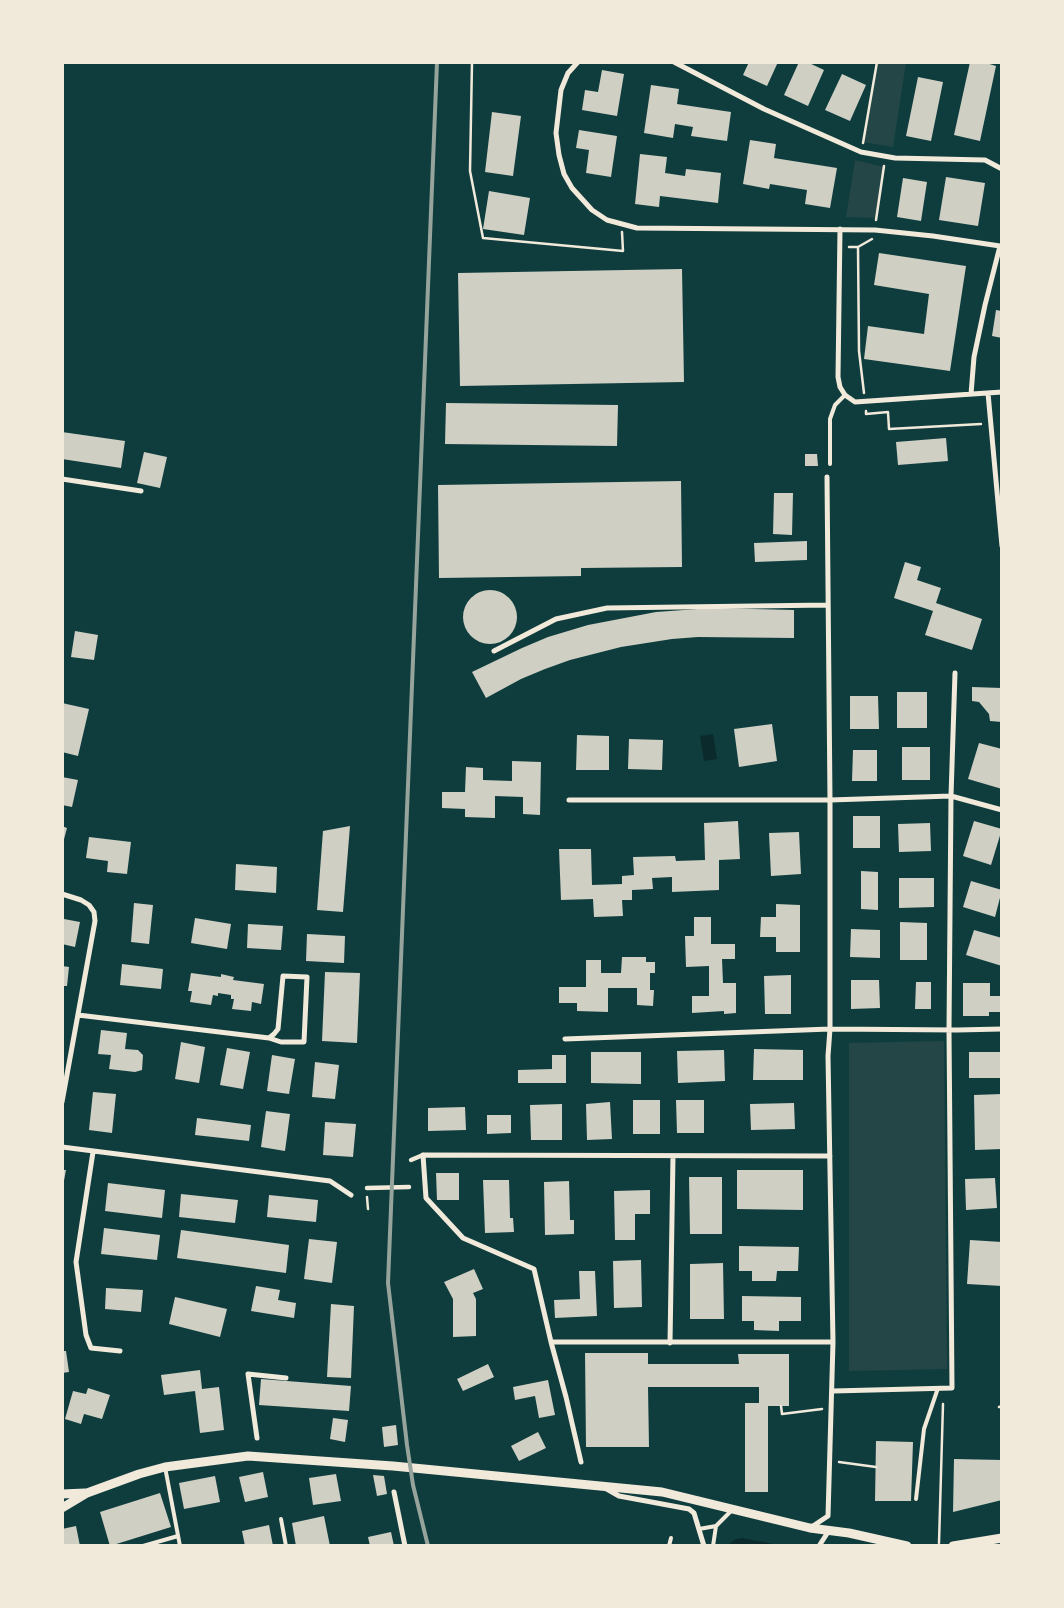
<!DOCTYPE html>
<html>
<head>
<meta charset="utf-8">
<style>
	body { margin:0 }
	#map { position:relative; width:1064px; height:1608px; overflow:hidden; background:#0f3d3e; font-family:Georgia,serif }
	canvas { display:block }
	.frame { position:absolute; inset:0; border:64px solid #f1e9da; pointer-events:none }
</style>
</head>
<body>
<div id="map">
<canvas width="1064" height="1608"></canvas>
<div class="frame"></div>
</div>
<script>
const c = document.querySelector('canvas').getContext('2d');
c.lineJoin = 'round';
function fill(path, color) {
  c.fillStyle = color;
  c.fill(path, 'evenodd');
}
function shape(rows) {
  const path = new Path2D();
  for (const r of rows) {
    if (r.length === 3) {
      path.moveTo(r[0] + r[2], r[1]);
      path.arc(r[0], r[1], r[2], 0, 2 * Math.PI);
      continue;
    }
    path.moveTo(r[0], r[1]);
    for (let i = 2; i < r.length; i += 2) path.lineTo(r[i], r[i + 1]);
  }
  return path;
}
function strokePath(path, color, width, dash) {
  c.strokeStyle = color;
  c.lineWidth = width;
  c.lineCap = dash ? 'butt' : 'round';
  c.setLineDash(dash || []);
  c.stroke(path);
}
fill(shape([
	[877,63,906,63,893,147,863,142],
	[855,160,884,167,877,218,846,217],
	[944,1041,947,1369,849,1371,849,1043]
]), '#244646');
fill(shape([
	[713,734,717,759,704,761,700,736],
	[742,1538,779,1545,729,1545,729,1544,736,1539]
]), '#0a2a2b');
fill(shape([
	[749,62,778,62,767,86,743,75],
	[799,62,807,62,824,70,808,106,784,95],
	[970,62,983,62,996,66,980,141,954,135],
	[602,70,624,74,617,116,582,110,585,90,598,92],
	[842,74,866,85,850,121,825,110],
	[918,77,943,82,931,141,906,136],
	[651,85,679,89,677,104,731,112,727,141,691,136,693,127,675,124,673,138,644,133],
	[492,112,521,116,513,176,485,172],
	[579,130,617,136,611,177,586,173,589,150,576,148],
	[750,140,776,144,774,158,837,168,830,208,805,204,807,190,770,184,769,189,743,184],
	[640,154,667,157,665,173,685,176,686,169,721,173,718,203,660,196,659,207,635,204],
	[946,177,985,183,978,226,939,220],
	[903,178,927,182,921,221,897,217],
	[489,191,530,198,524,235,483,229],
	[879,253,966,266,950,371,864,359,868,326,924,334,929,294,874,285],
	[682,269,684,382,460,386,458,273],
	[996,310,1002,311,1002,338,992,336],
	[446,403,618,405,617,446,445,444],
	[62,432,125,441,121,468,62,459],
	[946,438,948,461,898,465,896,442],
	[144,452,167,457,160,488,137,483],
	[805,454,817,454,818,466,805,466],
	[681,481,682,567,581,568,581,576,439,578,438,485],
	[774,493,793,493,792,535,773,534],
	[807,541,807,560,755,562,754,543],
	[905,562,921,567,917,580,941,588,936,603,982,619,972,650,925,635,933,611,894,598],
	[490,617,27],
	[712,608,794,610,794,638,698,637,672,639,621,647,570,660,545,669,521,679,486,698,472,672,522,648,548,637,588,625,656,612],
	[75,631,98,635,94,660,71,657],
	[972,687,1002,688,1002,722,990,721,989,714,979,702,972,701],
	[897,692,927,692,927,728,897,728],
	[850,696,878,696,879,729,850,729],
	[62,703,89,709,78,756,62,752],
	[772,724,777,761,739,767,734,729],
	[577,735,609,736,609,770,576,770],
	[629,739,663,740,662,770,628,769],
	[979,743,1002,749,1002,789,968,779],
	[902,747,930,747,930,780,902,780],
	[853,750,877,750,877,781,852,781],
	[512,761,541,762,540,815,523,814,523,797,495,796,495,818,465,817,465,809,442,808,442,792,465,792,466,767,483,768,483,780,512,781],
	[62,777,78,780,72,807,62,805],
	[853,816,880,816,880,848,853,848],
	[738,821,740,859,719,860,719,890,672,892,672,877,652,878,653,889,632,890,632,900,622,900,623,916,594,917,593,899,561,900,559,849,591,849,592,885,622,884,622,876,634,875,633,857,675,856,676,861,705,860,704,823],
	[974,821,1002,829,991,865,963,856],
	[930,823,931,851,899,852,898,824],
	[62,826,67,828,63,843,62,843],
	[350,826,343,912,317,910,323,831],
	[799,832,801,874,771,876,769,833],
	[89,837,131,842,127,874,107,872,108,861,86,858],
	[236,864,277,867,276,893,235,890],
	[861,871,878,872,878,910,861,909],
	[899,878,934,878,934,907,899,908],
	[971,881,1002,890,995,917,963,907],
	[134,903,153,905,149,944,131,942],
	[776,904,800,905,800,952,776,952,776,937,760,937,761,917,776,917],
	[694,917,711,917,711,944,735,944,735,959,722,959,723,983,736,983,736,1013,724,1014,724,1011,692,1013,692,996,709,996,709,966,686,967,685,936,694,936],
	[195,918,231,924,227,949,191,943],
	[64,919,80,922,75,947,62,944],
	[900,922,927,923,927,960,900,960],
	[248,924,283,926,281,950,247,948],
	[851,929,880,930,880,958,850,957],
	[974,930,1002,938,1002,966,966,955],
	[307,934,345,936,344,963,306,961],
	[622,957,646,957,646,962,655,962,655,973,650,973,650,990,654,990,653,1006,637,1005,637,988,608,988,608,1012,577,1011,577,1003,559,1003,559,987,586,987,586,960,601,960,601,973,621,973],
	[122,964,163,969,161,989,120,985],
	[62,966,69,967,67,986,62,986],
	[325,972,360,973,357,1043,322,1041],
	[191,973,221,977,221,974,234,977,233,980,264,984,261,1004,252,1002,251,1011,232,1009,234,999,231,999,231,995,218,993,218,996,213,995,211,1005,190,1002,192,991,188,991],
	[791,975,791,1014,765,1014,764,976],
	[851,980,879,980,880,1008,851,1009],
	[916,982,931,982,931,1009,915,1009],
	[963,983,990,983,990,996,1002,996,1002,1012,989,1012,989,1016,963,1016],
	[101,1030,127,1033,125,1049,138,1050,143,1055,142,1070,135,1072,109,1069,111,1055,98,1054],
	[181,1042,205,1047,199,1083,175,1079],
	[227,1048,250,1052,243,1089,220,1085],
	[754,1049,803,1050,803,1080,753,1080],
	[724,1050,725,1081,678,1083,677,1051],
	[591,1052,641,1052,641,1084,591,1083],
	[969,1052,1002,1052,1002,1078,969,1078],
	[272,1055,295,1059,289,1094,267,1091],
	[552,1055,566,1055,566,1083,518,1083,518,1070,552,1069],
	[315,1062,339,1065,335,1099,312,1097],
	[93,1092,116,1094,112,1133,89,1130],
	[1002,1094,1002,1149,975,1150,974,1095],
	[633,1100,660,1100,660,1134,633,1134],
	[676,1100,704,1100,704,1133,677,1133],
	[610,1102,612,1139,587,1140,586,1104],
	[794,1103,795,1129,751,1130,750,1104],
	[562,1104,562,1140,531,1140,530,1105],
	[465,1107,466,1130,428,1131,428,1108],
	[266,1111,290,1114,285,1151,261,1147],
	[487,1115,511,1115,511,1133,487,1134],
	[197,1118,251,1125,249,1141,195,1135],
	[325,1122,356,1124,353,1157,323,1155],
	[62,1170,66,1170,63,1186,62,1186],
	[737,1170,803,1170,803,1210,737,1209],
	[436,1173,459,1173,459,1200,437,1200],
	[689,1177,722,1177,722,1234,690,1234],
	[995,1178,997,1208,966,1210,965,1179],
	[483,1180,509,1180,510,1218,513,1218,514,1232,485,1233],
	[569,1181,570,1220,574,1220,574,1234,545,1235,544,1182],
	[108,1183,165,1190,162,1218,105,1211],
	[650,1190,650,1214,635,1214,635,1240,615,1240,614,1191],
	[181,1194,238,1200,235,1223,179,1217],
	[269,1195,318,1200,316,1222,267,1217],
	[104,1228,160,1235,157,1260,101,1254],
	[181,1230,289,1245,286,1273,177,1258],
	[309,1239,337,1242,332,1283,304,1279],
	[970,1240,1002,1242,1002,1286,967,1284],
	[739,1246,799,1247,798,1271,777,1271,776,1281,752,1281,752,1271,739,1271],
	[641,1260,642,1307,614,1308,613,1261],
	[723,1263,724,1319,690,1319,690,1264],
	[474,1269,483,1289,473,1293,476,1299,476,1336,453,1337,453,1299,444,1282],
	[579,1271,595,1271,597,1316,555,1318,554,1300,580,1299],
	[256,1286,280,1290,278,1300,296,1303,294,1318,251,1311],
	[106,1288,143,1290,141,1312,105,1309],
	[742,1296,801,1297,801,1321,779,1321,779,1331,754,1330,754,1321,742,1321],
	[175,1297,227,1309,220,1337,169,1324],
	[331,1304,354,1306,351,1378,327,1377],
	[62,1351,66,1351,69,1372,62,1373],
	[585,1353,648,1353,648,1364,739,1364,738,1354,789,1354,789,1406,768,1406,768,1492,745,1492,745,1403,759,1403,759,1387,648,1387,649,1447,586,1447],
	[488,1364,494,1377,463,1391,457,1379],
	[200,1370,202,1389,219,1387,224,1430,200,1433,195,1391,164,1395,161,1375],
	[261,1379,351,1386,349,1411,259,1405],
	[548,1380,555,1415,539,1418,535,1396,515,1400,513,1387],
	[88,1388,110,1395,102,1419,84,1414,81,1424,65,1419,73,1391,86,1394],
	[333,1418,348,1420,345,1442,330,1439],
	[396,1425,398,1445,384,1447,382,1427],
	[538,1432,546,1448,519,1461,511,1446],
	[876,1441,913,1442,911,1501,875,1501],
	[954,1459,1002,1460,1002,1500,953,1512],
	[263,1472,268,1497,245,1502,239,1477],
	[336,1474,341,1501,313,1505,309,1478],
	[373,1475,384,1476,387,1494,377,1496],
	[215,1476,220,1502,184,1509,179,1483],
	[160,1493,171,1527,110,1546,100,1512],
	[324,1516,330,1546,296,1546,292,1523],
	[269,1525,273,1546,245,1546,242,1531],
	[76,1526,80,1546,62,1546,62,1529],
	[391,1532,394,1546,370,1546,368,1537]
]), '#cfcfc3');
strokePath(shape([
	[472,62,470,171,483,238,623,251,622,232],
	[863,143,877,62],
	[876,220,884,166],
	[849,247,858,247,872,239],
	[858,247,859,351,864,393],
	[866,411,866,414,888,412,889,429,981,424],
	[367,1197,368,1209],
	[781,1406,782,1414,822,1409],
	[999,1407,1002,1406],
	[839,1462,876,1467],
	[939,1543,943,1404]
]), '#f1e9da', 2.5);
strokePath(shape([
	[830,464,830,419,835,405,845,395],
	[165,1467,180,1546],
	[916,1499,924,1429,938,1388],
	[281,1519,286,1546],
	[699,1529,716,1526],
	[143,1546,178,1536],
	[669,1546,671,1538],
	[713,1546,716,1526,732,1510]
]), '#f1e9da', 4);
strokePath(shape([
	[411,1160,423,1155],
	[367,1188,409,1187]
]), '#f1e9da', 4.5);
strokePath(shape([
	[578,62,568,73,561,90,556,133,559,155,564,174,572,188,592,210,607,220,637,228,875,230,933,236,1000,246,985,305,974,357,971,394],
	[674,62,764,109,861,152,895,158,985,160,1002,169],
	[840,229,838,377,840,387,845,395,855,402,1002,392],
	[988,393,1002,546],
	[62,479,141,491],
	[494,651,556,619,607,608,828,605],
	[569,800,830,800,951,796,1002,810],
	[62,894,81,900,89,905,94,912,95,921,62,1102],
	[78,1015,269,1038,274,1034,278,1029,283,976,307,977,304,1042,281,1042,269,1038],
	[565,1039,830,1029,957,1030,1002,1029],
	[62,1147,330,1181,351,1195],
	[93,1152,76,1262,86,1335,91,1348,120,1351],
	[551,1342,833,1342],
	[670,1343,673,1156],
	[833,1391,952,1388,949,1030,951,796,955,673],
	[257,1438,248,1374,286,1378],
	[581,1462,566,1397,551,1342,534,1269,463,1238,426,1198,423,1155,830,1156],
	[605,1488,619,1496,689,1509,694,1513,704,1546],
	[394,1492,405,1546],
	[810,1528,828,1516,833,1342,828,1056,830,1029,830,800,827,477],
	[819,1546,830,1529]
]), '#f1e9da', 5);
strokePath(shape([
	[62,1494,85,1493],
	[62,1508,87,1493,139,1474,165,1467,248,1456,393,1466,662,1492,810,1528,849,1533,907,1546],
	[953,1546,1002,1538]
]), '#f1e9da', 9);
strokePath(shape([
	[428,1546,413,1485,407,1445,388,1283,437,62]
]), '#97a49c', 4);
</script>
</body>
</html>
